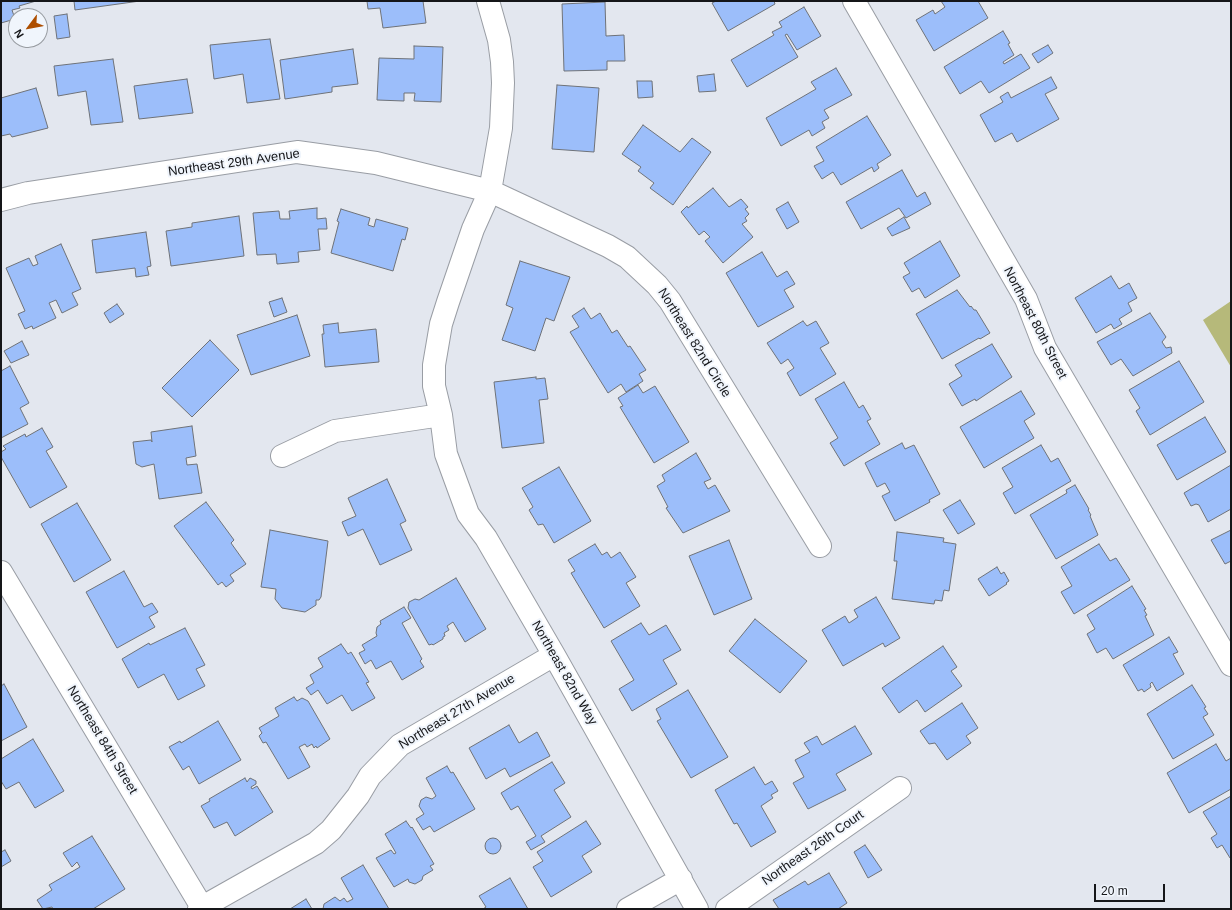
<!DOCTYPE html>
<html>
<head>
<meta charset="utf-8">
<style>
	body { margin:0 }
	#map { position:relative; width:1232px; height:910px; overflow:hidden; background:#e3e7ef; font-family:Helvetica,sans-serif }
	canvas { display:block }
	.frame { position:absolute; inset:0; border:2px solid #151619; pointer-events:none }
	.north { position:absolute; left:8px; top:8px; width:40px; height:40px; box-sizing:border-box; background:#f0f5fc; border:1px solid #989ca1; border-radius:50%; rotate:238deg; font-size:11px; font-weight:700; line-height:16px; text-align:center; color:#151619 }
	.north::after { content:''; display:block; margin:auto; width:14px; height:18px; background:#ad4e00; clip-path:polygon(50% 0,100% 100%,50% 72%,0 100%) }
	.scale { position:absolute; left:1094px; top:884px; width:71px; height:18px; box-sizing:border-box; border:2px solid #151619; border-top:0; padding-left:5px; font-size:12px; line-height:14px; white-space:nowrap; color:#151619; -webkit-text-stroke:3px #f0f5fc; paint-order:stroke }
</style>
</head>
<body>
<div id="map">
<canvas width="1232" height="910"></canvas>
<div class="frame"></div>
<div class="north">N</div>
<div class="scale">20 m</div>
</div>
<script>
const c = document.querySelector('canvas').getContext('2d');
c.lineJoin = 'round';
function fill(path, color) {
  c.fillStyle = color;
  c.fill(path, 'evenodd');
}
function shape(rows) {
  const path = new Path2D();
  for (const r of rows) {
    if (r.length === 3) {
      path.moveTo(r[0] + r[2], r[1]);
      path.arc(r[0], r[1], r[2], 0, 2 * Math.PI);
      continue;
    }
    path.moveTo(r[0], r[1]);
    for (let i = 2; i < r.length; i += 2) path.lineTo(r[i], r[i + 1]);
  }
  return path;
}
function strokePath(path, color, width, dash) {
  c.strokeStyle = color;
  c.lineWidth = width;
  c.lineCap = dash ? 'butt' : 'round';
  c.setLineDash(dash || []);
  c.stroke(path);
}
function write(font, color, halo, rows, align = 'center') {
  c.font = font + ' Helvetica,sans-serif';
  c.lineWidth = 4;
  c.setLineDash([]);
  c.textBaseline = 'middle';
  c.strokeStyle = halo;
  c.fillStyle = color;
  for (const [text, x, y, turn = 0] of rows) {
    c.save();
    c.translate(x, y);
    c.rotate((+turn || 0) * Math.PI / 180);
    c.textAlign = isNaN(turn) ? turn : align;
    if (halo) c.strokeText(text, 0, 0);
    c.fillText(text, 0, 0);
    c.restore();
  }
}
fill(shape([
	[1231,301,1231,367,1203,320]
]), '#b6b97a');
const building = shape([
	[1,1,36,1,19,6,20,8,12,10,15,19,1,23,1,1],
	[74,1,140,1,75,10,74,1],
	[367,1,423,1,426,23,383,28,380,8,368,9,367,1],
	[716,1,774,1,775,4,728,31,712,3,716,1],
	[941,1,978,1,988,18,934,51,916,20,933,10,935,14,945,7,941,1],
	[605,2,606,36,624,35,625,61,607,61,607,70,564,71,562,4,605,2],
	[804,7,821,36,797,50,787,34,785,35,798,57,747,87,731,60,774,35,772,32,782,27,779,22,804,7],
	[67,14,70,37,57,39,54,16,67,14],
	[1003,31,1010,43,1008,44,1014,55,1003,62,1004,64,1021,54,1030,68,989,93,981,81,960,94,944,67,1003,31],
	[270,39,280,99,247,103,243,74,214,79,210,45,270,39],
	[1048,45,1053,53,1038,63,1032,54,1048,45],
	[414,46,443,47,441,102,414,101,415,93,404,93,404,101,377,100,379,58,414,59,414,46],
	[353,49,358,84,332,87,332,92,285,99,280,60,353,49],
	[113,59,123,122,91,125,86,91,58,96,54,66,113,59],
	[836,68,852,95,824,110,829,118,822,122,825,128,812,136,809,130,781,146,766,118,816,89,811,82,836,68],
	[714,74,716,91,699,92,697,76,714,74],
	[1051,77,1057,88,1045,94,1059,119,1017,142,1012,133,995,142,980,115,1003,102,1000,97,1008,92,1011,98,1051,77],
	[187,79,193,113,139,119,134,86,187,79],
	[637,81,652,81,653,97,638,98,637,81],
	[557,85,599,88,594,152,552,149,557,85],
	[36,88,48,128,12,137,10,134,1,136,1,98,36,88],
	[867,116,891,155,877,164,879,168,874,172,872,167,841,185,833,172,822,179,814,166,824,161,816,147,867,116],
	[643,125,680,152,692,138,711,152,673,205,650,188,654,183,638,171,641,167,622,154,643,125],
	[902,170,917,197,925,192,931,204,906,218,899,208,861,229,846,202,902,170],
	[713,188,729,207,741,199,748,207,745,209,749,214,745,218,747,221,742,224,753,237,723,263,705,241,710,237,704,231,699,235,681,212,687,206,688,208,713,188],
	[788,202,799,222,787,229,776,209,788,202],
	[317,208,317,219,326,218,327,229,318,229,320,250,298,252,299,262,277,264,276,254,257,255,253,213,279,211,280,219,290,219,289,211,317,208],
	[341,209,370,218,368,225,374,227,376,219,408,228,405,240,402,239,393,271,331,253,339,222,337,221,341,209],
	[239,216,244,256,171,266,166,231,192,227,192,223,239,216],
	[904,217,910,228,892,236,887,228,904,217],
	[146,232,151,266,147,267,149,275,136,277,135,268,96,273,92,240,146,232],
	[940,241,960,276,925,298,919,288,912,292,903,277,910,273,904,263,940,241],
	[61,244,81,289,72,293,78,305,62,313,56,300,49,303,56,318,33,329,32,326,25,329,18,314,25,311,6,268,29,258,33,266,38,264,35,256,61,244],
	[762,252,777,277,787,271,795,284,784,290,794,307,758,327,726,273,762,252],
	[520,261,570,277,554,321,546,318,535,351,502,340,513,308,506,305,520,261],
	[1111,276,1119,289,1129,283,1137,298,1128,303,1132,311,1119,319,1122,324,1114,329,1111,324,1096,333,1075,298,1111,276],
	[957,290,970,307,971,306,974,310,976,310,990,333,980,339,979,338,942,359,916,314,957,290],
	[282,298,287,312,274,317,269,302,282,298],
	[117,304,124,314,110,323,104,313,117,304],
	[584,308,591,319,600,313,612,333,617,330,628,347,630,346,646,370,639,374,643,381,626,392,621,384,608,393,570,332,579,327,572,316,584,308],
	[1150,313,1166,337,1162,342,1166,348,1171,347,1172,353,1133,376,1121,359,1111,365,1097,342,1150,313],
	[297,315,310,356,251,375,237,335,297,315],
	[803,321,807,326,816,321,829,343,820,348,836,374,800,396,787,373,794,368,788,359,781,364,767,343,803,321],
	[338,323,339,333,376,329,379,362,325,367,322,334,324,334,323,325,338,323],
	[210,340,239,370,192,417,162,388,210,340],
	[22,341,29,355,11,363,4,351,22,341],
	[992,344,1012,377,976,401,975,399,962,406,949,384,962,376,955,365,992,344],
	[1179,361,1204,402,1150,435,1136,411,1140,408,1129,390,1179,361],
	[10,366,29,403,20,408,28,424,1,438,1,371,10,366],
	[536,377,536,379,545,378,548,399,539,400,544,443,502,448,494,382,536,377],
	[844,382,859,408,863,405,871,419,867,421,880,444,844,466,830,443,838,438,815,399,844,382],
	[638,385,643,393,655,386,689,442,654,463,620,407,623,406,618,398,638,385],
	[1021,391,1035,414,1024,421,1034,438,984,468,960,427,1021,391],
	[1205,417,1226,452,1177,480,1157,445,1205,417],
	[192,426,196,456,186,458,187,465,197,464,202,493,159,499,154,464,142,467,136,464,133,442,151,440,152,442,151,432,192,426],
	[42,428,53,447,46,451,67,487,30,508,1,457,1,452,6,449,3,446,25,434,26,437,42,428],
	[902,443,905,449,914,445,940,494,929,500,930,502,895,521,882,496,890,492,885,483,877,487,865,463,902,443],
	[1041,445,1051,462,1058,458,1071,481,1015,514,1003,493,1013,487,1002,468,1041,445],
	[696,453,711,479,704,482,708,489,715,485,730,511,683,533,666,508,668,507,657,486,665,481,662,475,696,453],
	[1231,465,1231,509,1208,522,1199,505,1196,504,1191,506,1184,493,1231,465],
	[559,467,591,521,554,543,543,524,538,525,529,510,533,507,522,488,559,467],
	[387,479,406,521,400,524,412,550,380,565,363,529,348,536,342,522,356,516,348,498,387,479],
	[1075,485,1089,509,1088,510,1091,515,1090,516,1098,535,1056,559,1030,515,1067,493,1066,490,1075,485],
	[960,500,975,524,958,534,943,510,960,500],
	[206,502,234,540,231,543,246,564,230,575,234,581,226,587,222,582,218,585,174,526,206,502],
	[77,503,111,560,74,582,41,524,77,503],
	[270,530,328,541,321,597,319,600,316,600,316,605,305,612,282,608,275,599,276,589,261,587,270,530],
	[1231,530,1231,561,1225,564,1211,540,1231,530],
	[897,532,944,538,943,542,956,544,949,591,944,590,942,601,935,600,934,604,892,599,897,561,894,561,897,532],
	[729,540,752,599,714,615,689,556,729,540],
	[595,544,602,555,607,552,611,558,620,552,636,577,626,583,640,606,604,628,571,573,575,571,568,560,595,544],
	[1099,544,1110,561,1116,558,1130,580,1074,614,1061,592,1072,586,1061,567,1099,544],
	[997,567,1001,574,1004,572,1009,581,1006,583,1007,584,989,596,978,579,997,567],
	[124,571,144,607,152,603,158,612,149,617,155,627,117,648,86,592,124,571],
	[456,578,486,629,465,642,453,622,447,626,449,630,444,633,445,636,443,637,443,639,433,645,432,644,429,645,408,608,409,602,415,599,419,600,456,578],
	[1132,586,1146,609,1144,610,1147,615,1145,616,1154,635,1113,659,1106,648,1097,653,1087,634,1095,629,1087,615,1132,586],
	[876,597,900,638,885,647,883,643,843,666,822,630,845,616,849,623,858,617,854,610,876,597],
	[404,607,411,618,402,623,422,659,420,661,424,667,402,680,391,661,376,669,371,660,365,664,359,653,365,650,362,645,377,636,376,633,377,627,381,624,380,621,404,607],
	[755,619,807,661,780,693,729,651,755,619],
	[641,623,649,635,666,625,681,650,663,660,677,684,632,711,619,689,634,680,611,641,641,623],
	[185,628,205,665,196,669,205,686,178,700,164,674,138,688,122,659,149,643,150,645,185,628],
	[1169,637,1178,652,1173,654,1184,674,1157,691,1152,682,1150,684,1151,687,1144,692,1142,689,1138,691,1123,665,1169,637],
	[341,644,348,654,351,652,369,682,366,683,375,698,352,711,342,695,327,704,318,690,311,695,306,688,314,683,310,675,323,667,318,658,341,644],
	[943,646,957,667,951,671,962,686,925,712,917,700,899,713,882,688,943,646],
	[4,684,27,727,1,741,1,686,4,684],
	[1192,685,1206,707,1204,708,1208,714,1203,717,1214,735,1173,759,1147,714,1192,685],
	[688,690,728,757,691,778,657,721,661,719,656,709,688,690],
	[294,697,297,701,302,698,308,701,330,739,317,748,316,746,314,748,312,744,307,747,305,744,299,747,310,767,288,779,266,742,263,743,259,736,262,733,259,728,279,716,275,708,294,697],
	[962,703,978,728,966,736,971,743,947,760,935,743,929,744,920,731,962,703],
	[218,721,241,760,199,784,189,766,183,770,169,747,180,741,181,743,218,721],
	[509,725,519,743,537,732,550,756,510,777,505,768,486,779,469,748,509,725],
	[855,726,872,754,836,774,846,790,808,809,793,783,804,777,795,760,810,752,804,743,817,736,822,745,855,726],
	[33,739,64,791,35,808,19,782,6,789,1,781,1,759,33,739],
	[1216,744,1226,761,1231,758,1231,789,1189,813,1167,773,1216,744],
	[552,762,565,783,554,790,571,817,541,836,545,842,531,850,526,842,536,836,518,806,511,810,501,793,552,762],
	[447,766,451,773,453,772,475,809,434,832,430,826,423,830,416,819,424,814,419,806,421,800,426,797,432,799,436,796,426,778,447,766],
	[754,767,765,785,772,781,778,791,771,795,773,798,761,806,776,832,751,847,737,823,734,824,715,790,754,767],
	[245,778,247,782,250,778,256,781,256,784,251,787,252,789,257,786,273,812,235,836,227,822,214,828,201,806,210,801,209,799,245,778],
	[1231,796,1231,857,1230,858,1222,845,1217,848,1211,838,1217,834,1203,812,1231,796],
	[406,821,411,828,412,827,434,864,430,866,433,870,423,876,422,880,415,884,409,882,408,879,394,887,376,858,391,850,394,854,396,853,385,834,406,821],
	[586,821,601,844,582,856,592,872,551,897,533,867,543,861,537,852,586,821],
	[92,836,125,889,93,909,53,909,52,907,43,909,37,900,52,890,49,885,80,867,77,862,72,867,63,853,92,836],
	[493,846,8],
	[865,845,882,870,868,878,854,852,865,845],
	[5,850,11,861,1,867,1,852,5,850],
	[363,865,389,909,323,909,324,904,335,897,340,901,344,898,347,902,353,899,341,878,363,865],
	[829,873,847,903,838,909,779,909,773,900,805,881,808,885,829,873],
	[510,878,528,909,483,909,486,907,479,896,510,878],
	[306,899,312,909,290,909,306,899]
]);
fill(building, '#9cbefa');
strokePath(building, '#6e7278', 1);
const minor = shape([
	[488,1,499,40,502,62,503,83,501,128,490,191,473,229,448,302,441,324,434,365,434,386,441,415,446,454,468,514,486,538,554,655,697,909],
	[854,1,1026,299,1045,348,1231,665],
	[1,200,28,193,297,152,376,163,490,191,608,246,627,257,657,285,670,301,820,546],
	[282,456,335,431,441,415],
	[1,572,203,909],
	[199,909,316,843,331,830,358,796,370,776,400,745,554,655],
	[628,909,681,879],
	[727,909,900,788]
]);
strokePath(minor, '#999da4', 24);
strokePath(minor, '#fff', 22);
write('13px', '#151619', '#f0f5fc', [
	["Northeast 29th Avenue",234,163,-8],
	["Northeast 80th Street",1035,323,63],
	["Northeast 82nd Circle",694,343,58],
	["Northeast 82nd Way",564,673,60],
	["Northeast 27th Avenue",457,712,-31],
	["Northeast 84th Street",102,740,59],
	["Northeast 26th Court",813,848,-35]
]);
</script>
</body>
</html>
